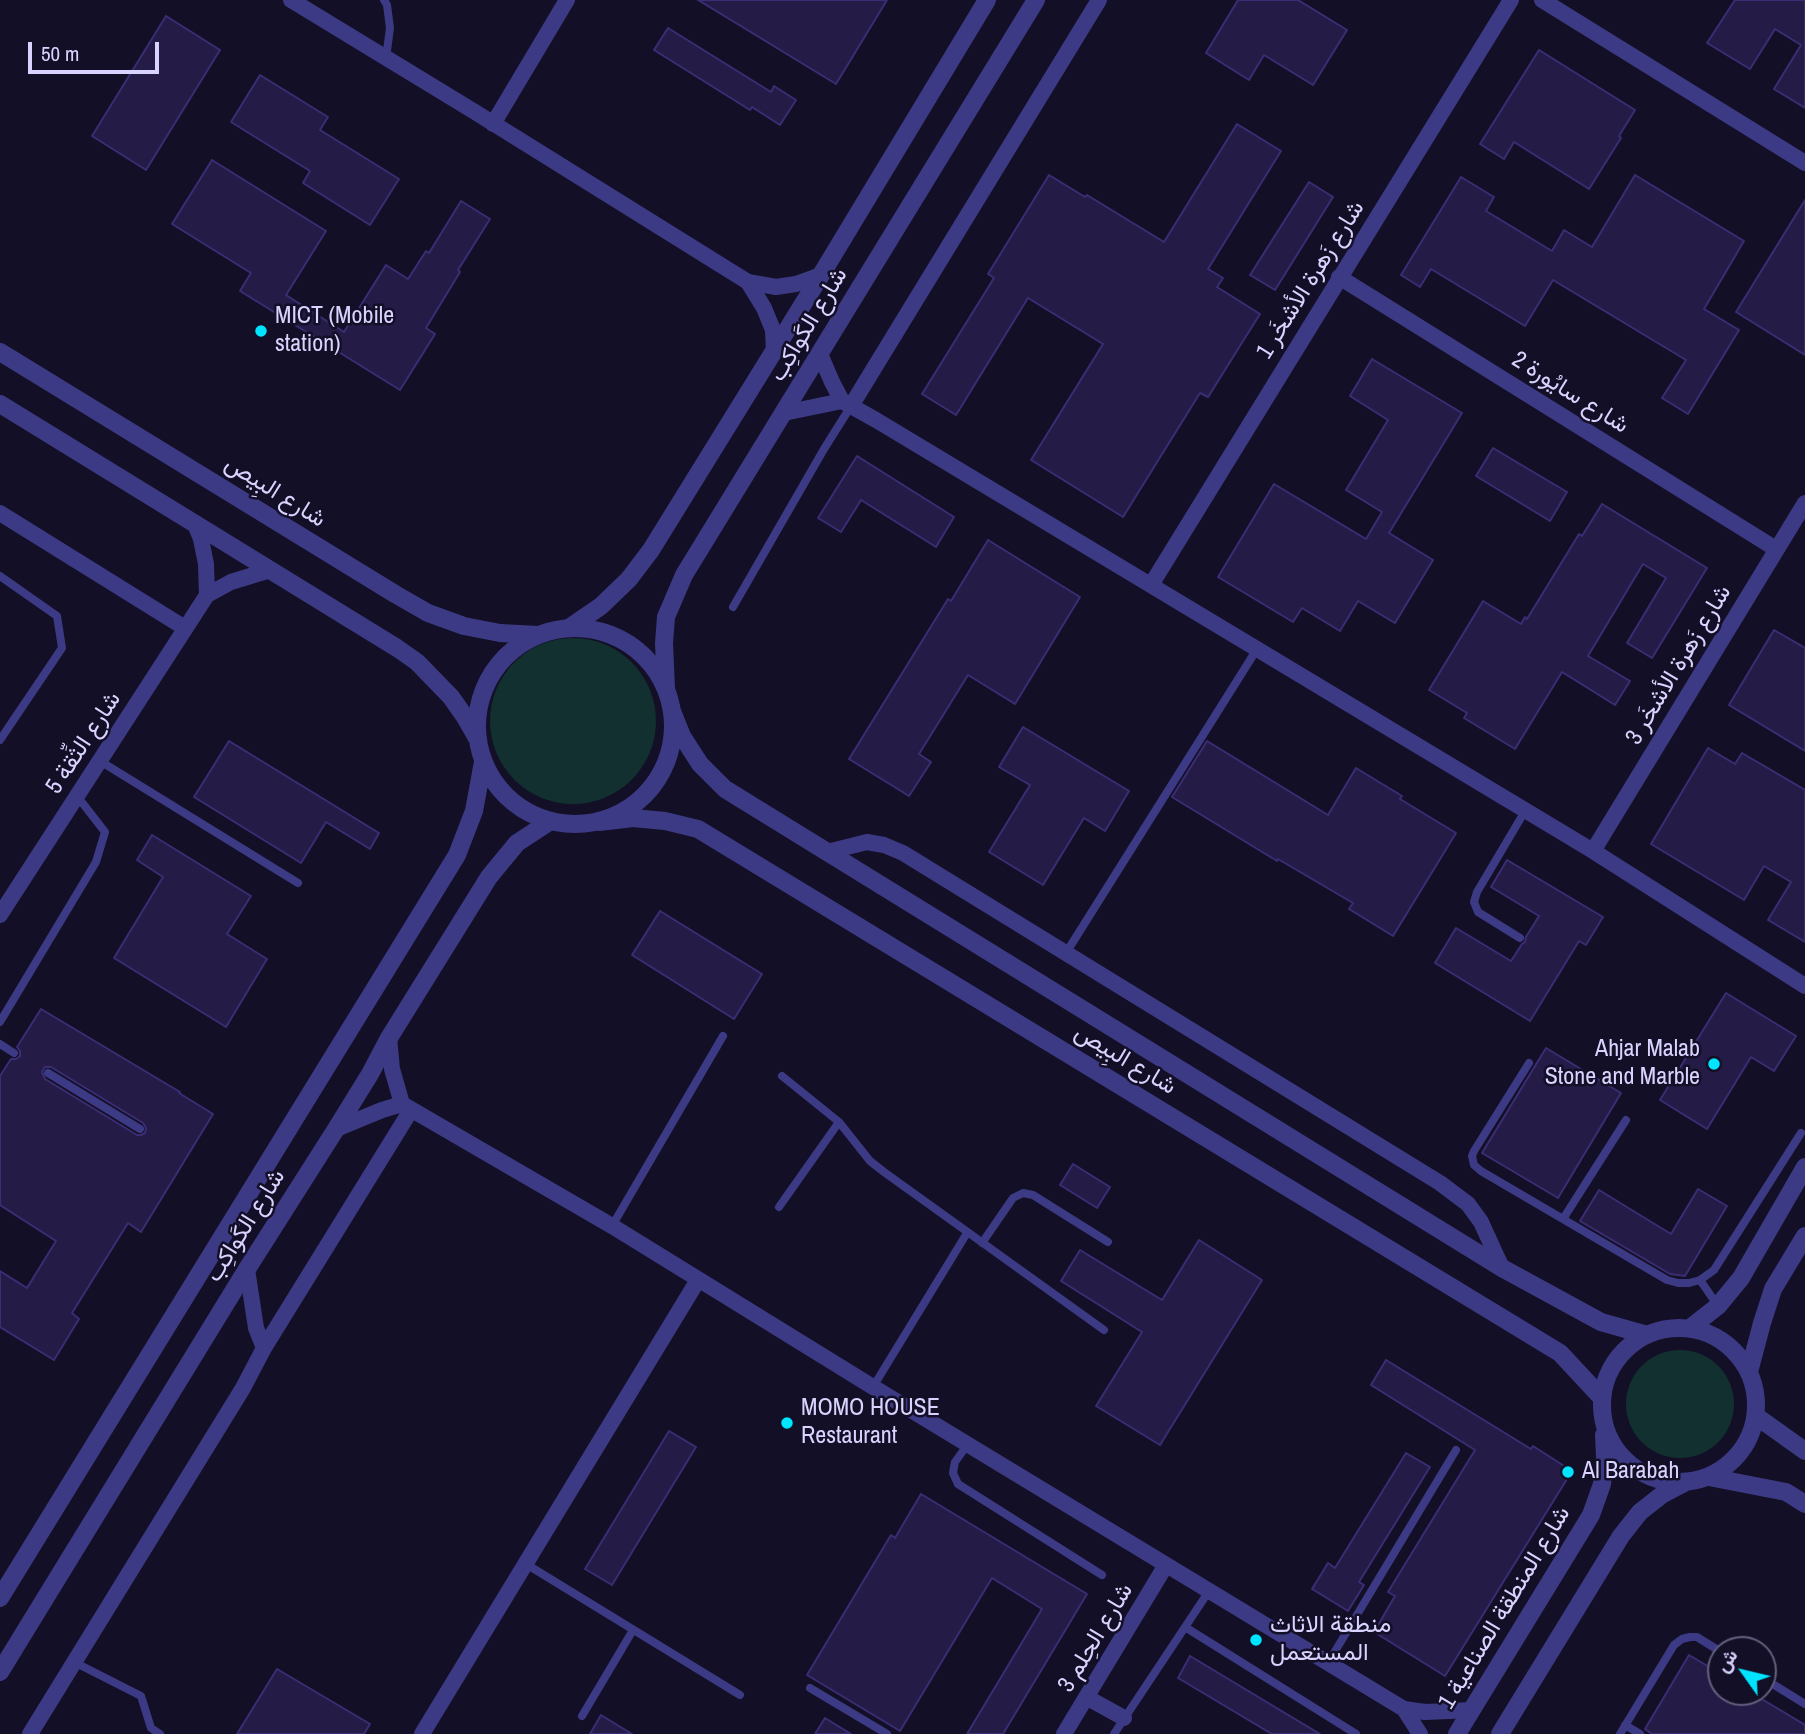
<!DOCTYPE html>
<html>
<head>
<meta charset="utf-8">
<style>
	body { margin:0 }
	#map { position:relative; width:1805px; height:1734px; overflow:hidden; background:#130f26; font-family:"Archivo Narrow",Vazirmatn,sans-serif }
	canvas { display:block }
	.north { position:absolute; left:1707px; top:1636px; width:70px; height:70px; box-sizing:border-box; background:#130f26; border:2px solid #625e7d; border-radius:50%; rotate:304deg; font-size:19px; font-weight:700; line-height:28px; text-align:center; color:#d9d4ff }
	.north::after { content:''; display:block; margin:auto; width:24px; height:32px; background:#00e5ff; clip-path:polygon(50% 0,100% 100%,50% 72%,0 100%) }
	.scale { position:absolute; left:28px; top:42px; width:131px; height:32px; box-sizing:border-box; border:4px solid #d9d4ff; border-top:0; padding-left:9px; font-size:21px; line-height:24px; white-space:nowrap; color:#d9d4ff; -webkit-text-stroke:5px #130f26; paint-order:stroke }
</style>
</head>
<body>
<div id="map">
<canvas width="1805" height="1734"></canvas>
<div class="north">ش</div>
<div class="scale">50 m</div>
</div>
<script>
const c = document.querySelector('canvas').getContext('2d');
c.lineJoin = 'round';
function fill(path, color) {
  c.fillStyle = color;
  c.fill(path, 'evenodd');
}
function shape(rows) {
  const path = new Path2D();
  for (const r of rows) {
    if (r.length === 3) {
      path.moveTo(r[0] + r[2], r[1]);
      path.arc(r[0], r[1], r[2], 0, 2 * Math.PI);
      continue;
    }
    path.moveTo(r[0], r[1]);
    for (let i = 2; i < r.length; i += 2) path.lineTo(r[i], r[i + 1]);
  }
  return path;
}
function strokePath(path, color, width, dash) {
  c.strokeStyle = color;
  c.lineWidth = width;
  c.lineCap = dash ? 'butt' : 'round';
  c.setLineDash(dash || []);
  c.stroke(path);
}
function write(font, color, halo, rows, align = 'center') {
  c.font = font + ' "Archivo Narrow",Vazirmatn,sans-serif';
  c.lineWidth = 5;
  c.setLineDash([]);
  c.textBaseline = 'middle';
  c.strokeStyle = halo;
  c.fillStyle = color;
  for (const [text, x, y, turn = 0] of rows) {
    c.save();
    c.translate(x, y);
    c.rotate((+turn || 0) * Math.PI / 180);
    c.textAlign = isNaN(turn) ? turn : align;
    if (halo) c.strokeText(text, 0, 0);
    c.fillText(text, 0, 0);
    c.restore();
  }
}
fill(shape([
	[573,721,83],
	[1680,1404,54]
]), '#12302f');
const building = shape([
	[698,0,887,0,836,84,698,0],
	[1238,0,1298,0,1347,30,1313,85,1264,55,1249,80,1206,53,1238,0],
	[1735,0,1805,0,1805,108,1774,89,1801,45,1775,29,1750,69,1707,43,1735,0],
	[166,16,220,50,146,170,92,136,166,16],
	[668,28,771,92,774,86,796,100,780,125,752,107,750,110,654,50,668,28],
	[1539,50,1635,110,1619,136,1621,138,1589,189,1514,142,1504,159,1480,144,1539,50],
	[260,75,328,117,320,130,399,179,370,225,303,183,310,171,231,122,260,75],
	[1237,124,1281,151,1208,269,1223,278,1217,287,1260,314,1208,397,1200,393,1123,517,1031,460,1103,344,1028,298,956,415,922,394,994,278,988,274,1049,175,1085,197,1087,195,1164,242,1237,124],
	[212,160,326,231,286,295,344,332,386,265,408,279,426,251,429,253,461,201,490,219,458,270,460,272,426,328,435,334,400,390,240,291,251,273,172,224,212,160],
	[1635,175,1744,241,1704,309,1739,330,1688,414,1662,398,1686,360,1553,280,1525,326,1431,269,1420,287,1401,275,1461,177,1494,197,1486,211,1552,251,1564,230,1592,247,1635,175],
	[1309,182,1333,197,1275,290,1250,275,1309,182],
	[1805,200,1805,355,1736,312,1805,200],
	[1372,359,1462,413,1389,533,1433,560,1395,623,1358,601,1340,631,1302,608,1293,622,1218,577,1274,484,1366,539,1382,512,1346,490,1388,420,1350,396,1372,359],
	[1493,448,1567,492,1550,521,1476,476,1493,448],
	[857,456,954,517,936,547,861,500,841,532,818,518,857,456],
	[1602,504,1707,568,1652,658,1627,643,1666,578,1643,564,1588,656,1630,681,1615,705,1562,672,1515,749,1464,718,1467,713,1429,690,1483,601,1521,624,1525,617,1527,619,1579,534,1582,536,1602,504],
	[988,540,1080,597,1015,704,968,675,919,754,931,762,909,796,849,759,948,599,951,601,988,540],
	[1774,630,1805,648,1805,751,1729,705,1774,630],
	[1023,727,1129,791,1105,831,1084,818,1043,885,989,852,1030,785,999,767,1023,727],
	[229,741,379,833,370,849,326,822,301,863,194,797,229,741],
	[1207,741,1328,815,1356,768,1402,796,1400,799,1456,833,1393,936,1349,909,1353,903,1278,859,1277,861,1172,797,1207,741],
	[1708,748,1735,764,1742,753,1805,790,1805,942,1768,920,1791,882,1764,866,1744,900,1651,844,1708,748],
	[152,835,251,896,227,934,267,959,226,1027,114,958,163,877,137,860,152,835],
	[1507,860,1603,917,1586,945,1579,941,1530,1021,1435,963,1456,928,1511,961,1522,944,1525,942,1526,937,1539,916,1491,887,1507,860],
	[660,911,762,974,734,1019,632,955,660,911],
	[1726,993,1796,1036,1774,1071,1751,1057,1707,1129,1660,1100,1726,993],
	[41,1009,180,1092,179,1093,213,1114,141,1232,128,1223,72,1313,79,1319,54,1360,0,1327,0,1271,27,1288,56,1241,0,1205,0,1076,11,1059,16,1059,20,1056,20,1051,17,1047,41,1009],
	[45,1067,51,1067,143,1123,146,1128,145,1133,141,1135,137,1135,45,1079,42,1072,45,1067],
	[1546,1048,1621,1093,1558,1198,1482,1153,1546,1048],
	[1073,1164,1110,1187,1097,1208,1060,1185,1073,1164],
	[1698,1189,1727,1206,1685,1276,1670,1274,1580,1221,1599,1190,1671,1234,1698,1189],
	[1199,1240,1262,1280,1160,1445,1096,1406,1142,1332,1061,1281,1080,1250,1162,1300,1199,1240],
	[1386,1360,1531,1449,1533,1446,1572,1471,1445,1676,1374,1632,1395,1596,1388,1592,1475,1450,1371,1385,1386,1360],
	[669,1431,696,1447,612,1585,585,1569,669,1431],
	[1406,1453,1430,1467,1359,1582,1364,1585,1348,1611,1312,1589,1328,1563,1335,1568,1406,1453],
	[921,1494,1087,1594,1003,1734,967,1734,1042,1609,992,1578,900,1731,807,1675,891,1535,895,1538,921,1494],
	[1689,1655,1721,1674,1721,1692,1750,1692,1805,1725,1805,1734,1652,1734,1645,1729,1689,1655],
	[1190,1656,1320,1734,1272,1734,1178,1678,1190,1656],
	[277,1669,370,1724,364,1734,237,1734,277,1669],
	[601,1715,632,1734,590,1734,601,1715],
	[825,1718,851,1734,815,1734,825,1718]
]);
fill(building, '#241b47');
strokePath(building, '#3b2d73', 2);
strokePath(shape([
	[384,0,387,5,390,28,386,58],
	[0,576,57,616,62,648,0,740],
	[733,607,824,449,851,406],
	[100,761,298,883],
	[1520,938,1478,912,1474,902,1477,892,1525,811],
	[1066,953,1257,649],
	[0,1022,96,862,105,832,77,796],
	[0,1044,14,1053],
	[1529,1063,1474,1151,1472,1156,1474,1165,1481,1171,1667,1280,1678,1283,1689,1283,1700,1280,1714,1270,1801,1133],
	[48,1073,140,1129],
	[782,1076,839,1122,870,1161,884,1172,1104,1330],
	[779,1207,839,1122],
	[1563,1219,1626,1120],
	[612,1226,723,1036],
	[982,1243,1013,1198,1023,1193,1033,1195,1108,1242],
	[1700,1280,1718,1306],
	[873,1387,967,1233],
	[968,1444,955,1462,954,1467,953,1473,958,1484,1102,1575],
	[526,1564,740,1695],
	[1185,1627,1356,1734],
	[74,1662,141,1696,151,1728,160,1734],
	[1328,1663,1456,1450],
	[1763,1678,1805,1704],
	[810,1688,887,1734],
	[582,1716,633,1630],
	[1625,1725,1640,1734],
	[1114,1734,1209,1591],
	[1620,1734,1674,1645,1682,1639,1690,1637,1697,1637,1721,1652]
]), '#3d3a85', 8);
strokePath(shape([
	[291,0,475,112,748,282,776,287,796,284,821,275],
	[1542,0,1805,163],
	[493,124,567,0],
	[1339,277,1776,549],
	[748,282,764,308,773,330,774,351],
	[820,354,832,382,842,401,876,420,1593,851,1805,986],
	[851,406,1099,0],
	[784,413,842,401],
	[0,513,185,628],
	[195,524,201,539,206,564,207,595],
	[1151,585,1511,0],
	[1593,851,1805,503],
	[827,852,867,842,884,845,903,853,1440,1183,1468,1204,1481,1222,1502,1268],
	[0,915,207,595,231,582,270,570],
	[389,1038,392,1069,402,1104,612,1226,873,1387,1404,1709,1420,1734],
	[336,1129,382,1110,402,1104],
	[264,1348,411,1110],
	[1086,1697,1124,1718],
	[1404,1709,1425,1712,1472,1710],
	[30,1734,243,1388,264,1348,256,1328,247,1269],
	[422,1734,698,1280],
	[1064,1734,1166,1565]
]), '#3d3a85', 16);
strokePath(shape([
	[0,352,395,594,428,613,464,626,500,633,538,635],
	[0,404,397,648,417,662,451,697,465,717,477,738],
	[569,628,601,606,629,579,651,550,821,275,987,0],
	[575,726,98],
	[666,689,664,643,666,617,684,575,1036,0],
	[672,711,682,736,700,764,725,789,1502,1268,1601,1322,1647,1335],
	[599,822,633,818,665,821,698,829,1560,1353,1602,1398],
	[1679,1405,77],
	[1690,1328,1718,1306,1741,1278,1805,1167],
	[1749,1372,1762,1323,1773,1289,1805,1236],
	[1756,1416,1805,1451],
	[1709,1477,1786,1492,1805,1504],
	[0,1598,457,855,474,811,483,762],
	[0,1672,247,1269,336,1129,370,1074,389,1038,489,877,517,843,549,822],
	[1457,1734,1591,1515,1602,1484,1605,1457,1604,1435],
	[1500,1734,1621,1536,1640,1512,1663,1494,1684,1483]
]), '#3d3a85', 18);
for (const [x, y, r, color] of [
	[261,331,7,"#00e5ff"],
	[1714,1064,7,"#00e5ff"],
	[787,1423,7,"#00e5ff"],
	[1568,1472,7,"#00e5ff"],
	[1256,1640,7,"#00e5ff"]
]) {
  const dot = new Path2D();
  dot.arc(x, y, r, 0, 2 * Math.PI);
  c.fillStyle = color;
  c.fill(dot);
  strokePath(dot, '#130f26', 2.5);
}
write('24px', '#d9d4ff', '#130f26', [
	["شارع زَهرة الأشخَر 1",1311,280,-58],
	["شارع الكَواكِب",809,325,-59],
	["شارع سايُورة 2",1570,393,32],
	["شارع البِيص",275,492,32],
	["شارع زَهرة الأشخَر 3",1679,665,-59],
	["شارع الثِّقة 5",84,743,-57],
	["شارع البِيص",1125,1060,31],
	["شارع الكَواكِب",246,1226,-58],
	["شارع المنطقة الصناعية 1",1505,1608,-59],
	["شارع الحِلم 3",1096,1638,-59]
]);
write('24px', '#d9d4ff', '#130f26', [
	["MICT (Mobile",275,317],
	["station)",275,345],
	["Ahjar Malab",1700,1050,"right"],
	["Stone and Marble",1700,1078,"right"],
	["MOMO HOUSE",801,1409],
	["Restaurant",801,1437],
	["Al Barabah",1582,1472],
	["منطقة الاثاث",1270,1626],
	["المستعمل",1270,1654]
], 'left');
</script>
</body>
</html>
